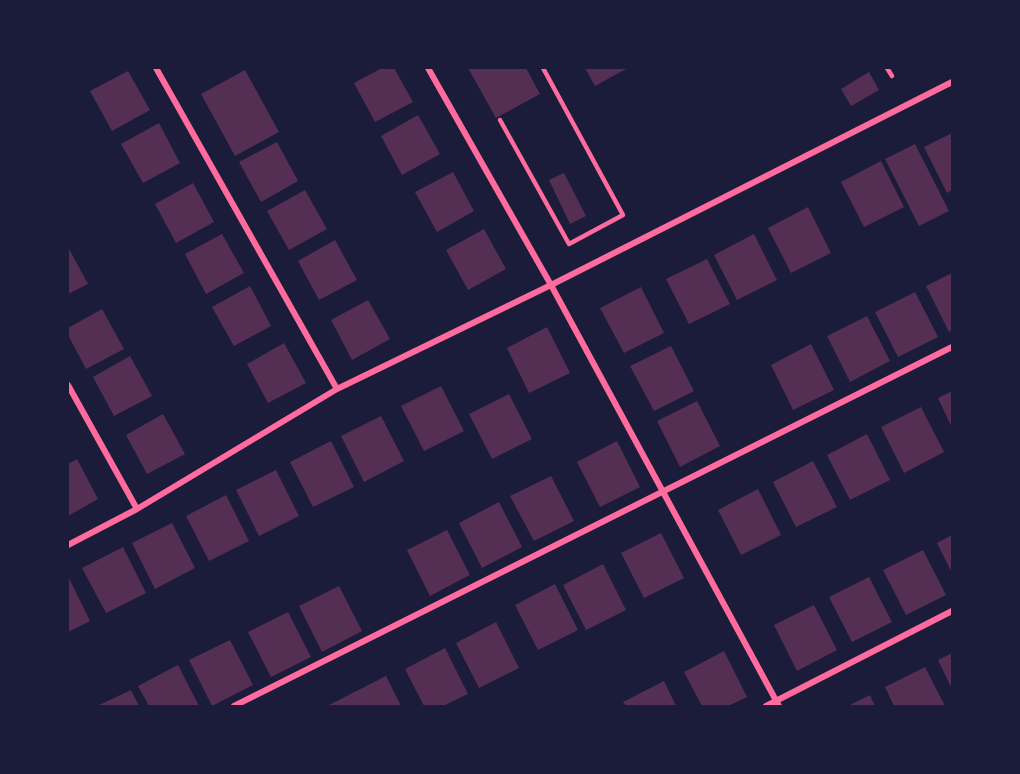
<!DOCTYPE html>
<html>
<head>
<meta charset="utf-8">
<style>
	body { margin:0 }
	#map { position:relative; width:1020px; height:774px; overflow:hidden; background:#1b1b3a; font-family:"Golos Text",sans-serif }
	canvas { display:block }
	.frame { position:absolute; inset:0; border:69px solid #1b1b3a; pointer-events:none }
</style>
</head>
<body>
<div id="map">
<canvas width="1020" height="774"></canvas>
<div class="frame"></div>
</div>
<script>
const c = document.querySelector('canvas').getContext('2d');
c.lineJoin = 'round';
function fill(path, color) {
  c.fillStyle = color;
  c.fill(path, 'evenodd');
}
function shape(rows) {
  const path = new Path2D();
  for (const r of rows) {
    path.moveTo(r[0], r[1]);
    for (let i = 2; i < r.length; i += 2) path.lineTo(r[i], r[i + 1]);
  }
  return path;
}
function strokePath(path, color, width, dash) {
  c.strokeStyle = color;
  c.lineWidth = width;
  c.lineCap = dash ? 'butt' : 'round';
  c.setLineDash(dash || []);
  c.stroke(path);
}
fill(shape([
	[382,68,394,68,413,102,375,122,354,83],
	[468,68,526,68,540,94,496,118],
	[585,68,628,68,595,86],
	[245,70,279,132,235,156,201,94],
	[128,71,150,110,112,131,90,91],
	[869,72,879,90,851,106,841,89],
	[418,115,440,154,402,175,381,136],
	[159,123,180,163,143,183,121,144],
	[952,133,952,190,947,193,924,147],
	[277,142,298,181,261,202,239,162],
	[915,144,949,211,919,226,885,159],
	[881,161,904,207,864,227,841,182],
	[453,172,474,211,437,232,415,192],
	[564,173,586,216,570,224,549,180],
	[193,183,214,222,176,243,155,204],
	[305,190,327,229,289,250,267,211],
	[808,207,831,253,791,273,768,228],
	[484,229,506,269,468,290,446,250],
	[222,234,244,273,206,294,185,254],
	[754,234,777,280,737,300,714,255],
	[335,240,357,280,319,300,298,261],
	[68,247,88,284,68,294],
	[707,259,730,304,689,324,666,279],
	[952,273,952,330,949,332,926,286],
	[250,286,271,326,234,346,212,307],
	[641,287,664,333,624,353,600,308],
	[915,292,938,337,898,357,875,312],
	[368,300,390,339,352,360,331,320],
	[102,309,124,349,86,369,68,335,68,328],
	[867,316,890,361,850,382,827,336],
	[547,327,570,373,529,393,507,348],
	[284,343,306,383,268,403,247,364],
	[811,344,834,390,793,410,771,365],
	[671,346,694,391,654,411,630,366],
	[130,356,152,396,114,416,93,377],
	[441,386,464,431,424,451,401,406],
	[952,391,952,428,938,398],
	[509,394,532,439,492,459,469,414],
	[697,401,720,446,680,467,657,421],
	[921,407,944,452,904,473,881,427],
	[163,414,185,454,147,474,126,435],
	[381,416,404,461,364,482,341,436],
	[867,434,890,480,850,500,827,455],
	[331,441,354,487,313,507,290,462],
	[617,441,640,487,600,507,577,462],
	[77,459,98,499,68,516,68,464],
	[813,461,837,507,796,527,773,482],
	[276,470,299,516,259,536,236,490],
	[551,476,574,521,534,541,510,496],
	[758,489,781,535,741,555,718,510],
	[226,495,249,541,209,561,186,516],
	[499,502,522,547,482,568,459,523],
	[172,523,195,568,155,589,132,543],
	[447,530,470,575,430,596,407,550],
	[661,533,684,578,644,598,621,553],
	[952,535,952,573,937,543],
	[123,547,146,593,106,613,82,568],
	[923,550,946,595,906,615,883,570],
	[603,564,626,610,586,630,563,585],
	[68,576,90,621,68,632],
	[869,577,892,622,852,642,829,597],
	[555,584,578,630,538,650,515,605],
	[339,586,362,631,322,652,299,606],
	[814,605,837,650,797,671,774,625],
	[288,612,311,657,271,677,248,632],
	[496,622,519,668,479,688,456,643],
	[230,640,253,685,212,706,189,660],
	[445,648,468,694,443,706,424,706,405,669],
	[724,651,747,697,728,706,702,706,684,672],
	[952,653,952,689,938,660],
	[178,665,199,706,149,706,138,686],
	[925,667,945,706,894,706,885,687],
	[386,676,401,706,327,706],
	[664,681,676,706,626,706,623,702],
	[131,690,139,706,97,706],
	[870,695,875,706,848,706]
]), '#542f53');
strokePath(shape([
	[887,68,892,76],
	[500,120,569,244,623,215,543,68]
]), '#ff6b9d', 4.5);
strokePath(shape([
	[156,68,337,389],
	[428,68,551,285,779,706],
	[68,385,137,509],
	[68,545,137,509,337,389,551,285,952,82],
	[234,706,952,347],
	[766,706,952,611]
]), '#ff6b9d', 6);
</script>
</body>
</html>
